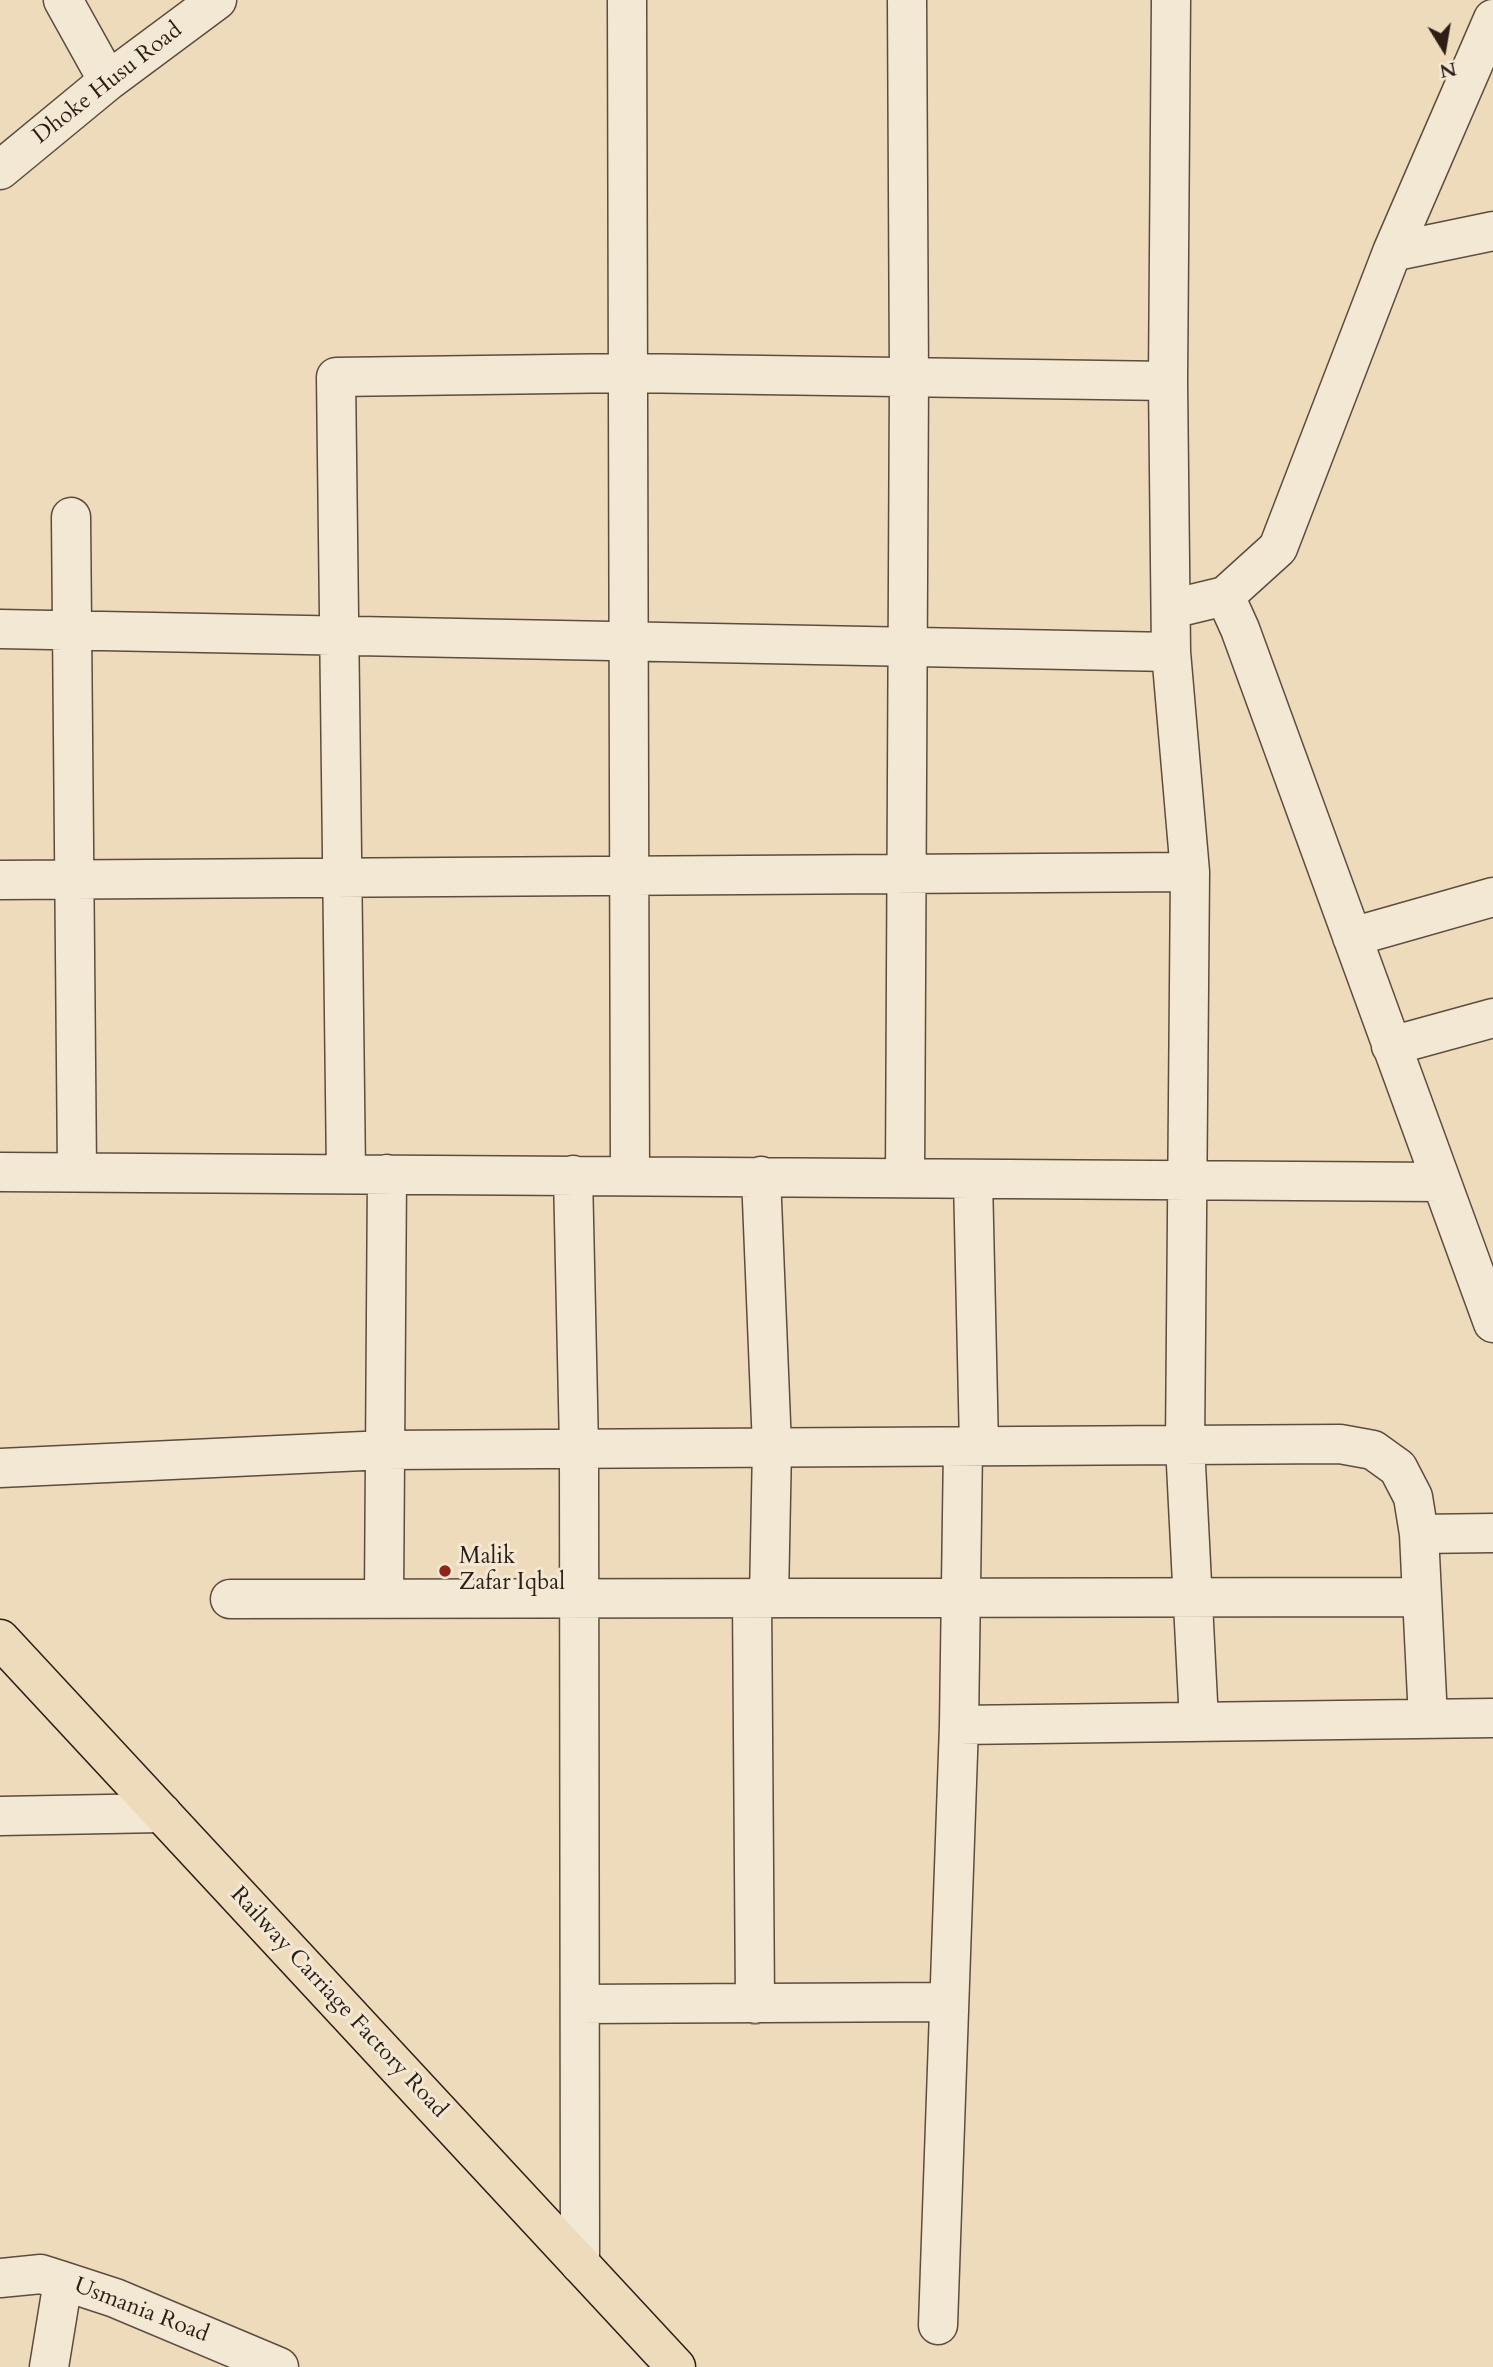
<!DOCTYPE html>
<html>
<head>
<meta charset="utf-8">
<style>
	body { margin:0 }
	#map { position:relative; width:1493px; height:2367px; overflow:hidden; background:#eddbbb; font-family:Cardo,serif }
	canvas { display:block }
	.north { position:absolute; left:1409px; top:14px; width:70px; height:70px; -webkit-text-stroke:5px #f3e8d3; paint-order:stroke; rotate:169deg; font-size:19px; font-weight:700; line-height:28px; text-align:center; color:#2d1d16 }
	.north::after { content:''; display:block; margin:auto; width:24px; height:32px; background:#2d1d16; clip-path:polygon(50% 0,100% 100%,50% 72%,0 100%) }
</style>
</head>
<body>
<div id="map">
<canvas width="1493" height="2367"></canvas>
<div class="north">N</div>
</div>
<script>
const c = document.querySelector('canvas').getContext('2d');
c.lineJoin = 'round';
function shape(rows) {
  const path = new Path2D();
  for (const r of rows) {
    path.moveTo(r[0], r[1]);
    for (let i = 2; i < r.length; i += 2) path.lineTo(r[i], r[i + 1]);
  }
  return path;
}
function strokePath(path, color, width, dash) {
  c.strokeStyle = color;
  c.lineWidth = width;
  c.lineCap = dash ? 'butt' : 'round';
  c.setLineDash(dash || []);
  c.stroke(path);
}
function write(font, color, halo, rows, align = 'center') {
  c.font = font + ' Cardo,serif';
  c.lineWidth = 6;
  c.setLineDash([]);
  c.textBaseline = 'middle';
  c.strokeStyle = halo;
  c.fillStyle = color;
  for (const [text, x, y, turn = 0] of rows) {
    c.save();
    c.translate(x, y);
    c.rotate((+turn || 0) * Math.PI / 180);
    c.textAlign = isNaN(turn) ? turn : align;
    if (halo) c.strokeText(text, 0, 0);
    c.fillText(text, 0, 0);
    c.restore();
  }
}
const minor = shape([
	[63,0,108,81],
	[627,0,630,1176],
	[1171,0,1168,381,1171,652,1190,872,1185,1445,1199,1722],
	[0,170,108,81,217,0],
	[1392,252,1493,19],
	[71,517,77,1171],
	[1225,596,1278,548,1392,252,1493,231],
	[1171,609,1225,596,1240,629,1493,1323],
	[0,629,1171,652],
	[0,880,1190,872],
	[1352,937,1493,897],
	[1391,1046,1493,1018],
	[0,1172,1440,1182],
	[346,1173,336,377,628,373,1168,381],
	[573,1175,579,1448,580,2264],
	[761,1176,772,1447,769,1598],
	[905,1178,909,377,907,0],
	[973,1179,979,1446],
	[0,1468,385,1450,1340,1444,1373,1450,1398,1468,1413,1497,1419,1534,1428,1719],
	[1419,1534,1493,1533],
	[384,1598,387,1174],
	[752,1598,755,2004],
	[230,1599,1422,1597],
	[959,1725,1493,1718],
	[0,1816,162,1813],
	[580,2004,948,2002],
	[0,2278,41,2274,63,2281,115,2298,279,2367],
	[938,2325,959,1725,963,1447],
	[49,2367,63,2281]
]);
const major = shape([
	[0,1639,676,2367]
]);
strokePath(minor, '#5d4c3f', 41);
strokePath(major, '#2d1d16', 41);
strokePath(minor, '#f3e8d3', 38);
strokePath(major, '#eddbbb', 38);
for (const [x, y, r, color] of [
	[445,1571,7,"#8f2418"]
]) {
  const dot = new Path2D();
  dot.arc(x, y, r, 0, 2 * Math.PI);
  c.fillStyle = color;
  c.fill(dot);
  strokePath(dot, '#f3e8d3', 2.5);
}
write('23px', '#2d1d16', '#f3e8d3', [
	["Dhoke Husu Road",108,84,-38],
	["Railway Carriage Factory Road",338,2003,47],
	["Usmania Road",141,2311,21]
]);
write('23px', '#2d1d16', '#f3e8d3', [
	["Malik",459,1558],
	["Zafar Iqbal",459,1584]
], 'left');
</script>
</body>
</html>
